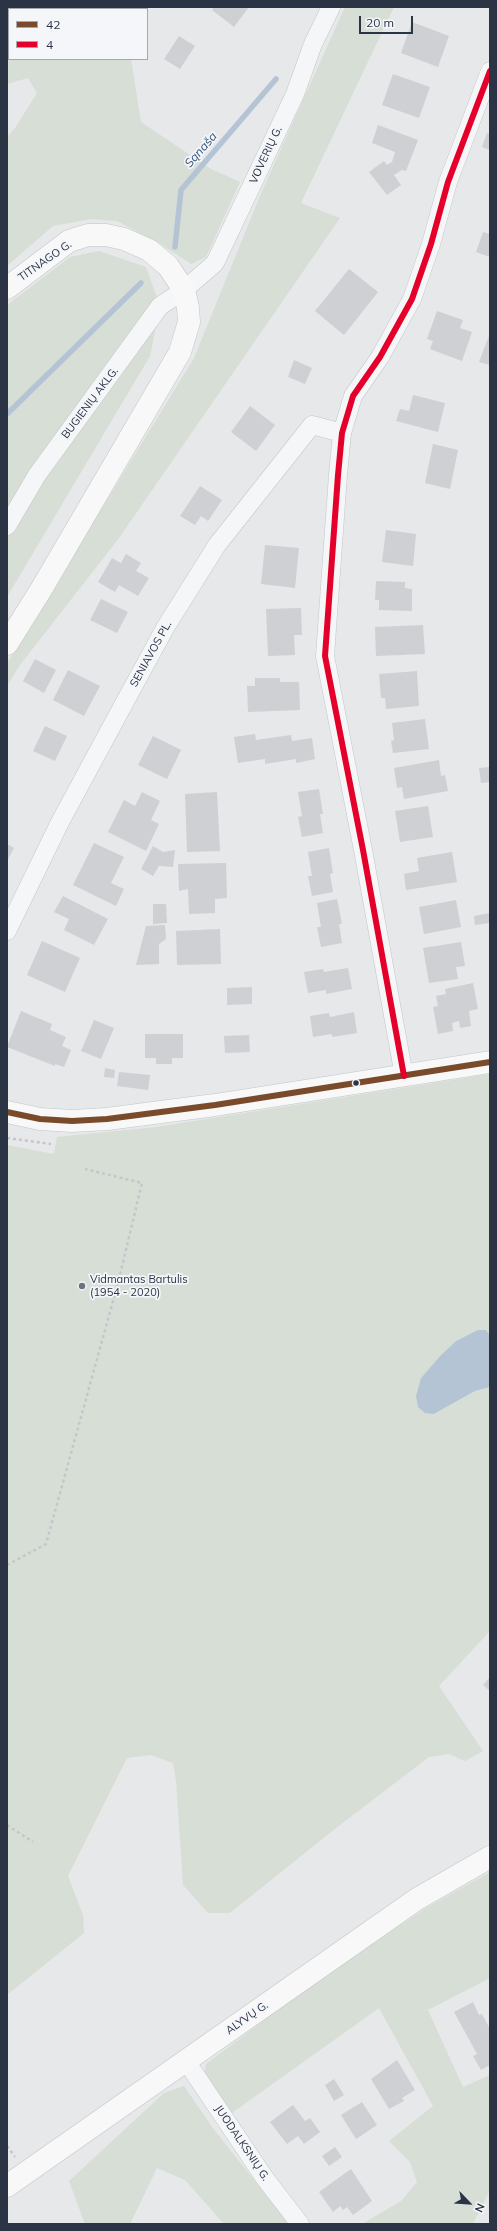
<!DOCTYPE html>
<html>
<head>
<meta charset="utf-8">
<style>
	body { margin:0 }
	#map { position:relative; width:497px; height:2231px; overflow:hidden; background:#e6e8ea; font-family:Mulish,sans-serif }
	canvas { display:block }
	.frame { position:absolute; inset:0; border:8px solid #2b3445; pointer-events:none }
	.legend { position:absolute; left:8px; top:8px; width:140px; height:52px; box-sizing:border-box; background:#f4f6f9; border:1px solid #a4a8b1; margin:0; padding:5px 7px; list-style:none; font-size:12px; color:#2b3445 }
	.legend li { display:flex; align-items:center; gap:8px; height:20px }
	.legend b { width:20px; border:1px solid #a4a8b1 }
	.north { position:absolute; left:449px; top:2183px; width:40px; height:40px; -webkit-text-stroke:3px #f4f6f9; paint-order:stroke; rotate:115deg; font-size:11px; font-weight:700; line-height:16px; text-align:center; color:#2b3445 }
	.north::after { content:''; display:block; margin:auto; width:14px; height:18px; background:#2b3445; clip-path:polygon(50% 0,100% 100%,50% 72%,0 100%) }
	.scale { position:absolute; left:359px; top:16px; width:54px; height:18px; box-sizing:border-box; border:2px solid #2b3445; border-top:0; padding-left:5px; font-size:12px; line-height:14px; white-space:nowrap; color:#2b3445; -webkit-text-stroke:3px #f4f6f9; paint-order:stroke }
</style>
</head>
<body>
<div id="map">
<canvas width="497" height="2231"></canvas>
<div class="frame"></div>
<ul class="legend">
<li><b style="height:5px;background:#7a4b2a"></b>42</li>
<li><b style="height:5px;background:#e4002b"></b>4</li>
</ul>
<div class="north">N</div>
<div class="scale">20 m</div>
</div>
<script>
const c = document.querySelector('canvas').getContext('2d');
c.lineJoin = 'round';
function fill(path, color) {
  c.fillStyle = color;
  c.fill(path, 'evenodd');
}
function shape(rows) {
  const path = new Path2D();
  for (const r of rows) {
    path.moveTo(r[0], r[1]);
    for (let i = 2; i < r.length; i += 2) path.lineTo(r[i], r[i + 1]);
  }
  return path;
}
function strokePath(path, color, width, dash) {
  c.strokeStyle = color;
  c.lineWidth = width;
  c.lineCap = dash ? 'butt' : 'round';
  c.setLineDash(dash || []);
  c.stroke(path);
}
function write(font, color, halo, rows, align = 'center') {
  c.font = font + ' Mulish,sans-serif';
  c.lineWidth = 3.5;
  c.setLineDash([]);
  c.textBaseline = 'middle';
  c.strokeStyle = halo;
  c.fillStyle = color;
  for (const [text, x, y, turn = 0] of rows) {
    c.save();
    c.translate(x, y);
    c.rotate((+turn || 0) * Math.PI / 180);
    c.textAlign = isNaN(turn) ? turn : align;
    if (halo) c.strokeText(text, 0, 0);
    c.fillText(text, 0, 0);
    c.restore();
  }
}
fill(shape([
	[345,7,394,7,301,203,340,218,119,538,20,665,7,686,7,663,194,358,262,191],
	[7,38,9,38,9,59,131,59,141,122,211,169,240,182,206,257,191,264,159,243,117,221,91,219,53,226,7,266,7,137,15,128,37,93,28,78,7,84],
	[99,251,146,267,160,306,150,356,7,597,7,305,70,257],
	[490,1074,490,1335,486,1330,456,1341,440,1356,421,1378,434,1414,475,1391,490,1387,490,1631,439,1686,483,1751,465,1761,449,1754,429,1757,336,1828,230,1913,208,1913,183,1885,176,1781,173,1763,151,1755,127,1758,68,1876,83,1915,84,1933,7,1995,7,1145,54,1154,57,1137,156,1127],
	[490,1872,490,1978,428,2010,463,2087,490,2075,490,2190,473,2224,362,2224,401,2201,417,2182,410,2162,389,2141,433,2106,379,2008,229,2115,204,2076,206,2064,304,1990,426,1908],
	[184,2086,212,2127,289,2224,224,2224,185,2180,157,2168,130,2224,85,2224,69,2181,164,2093]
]), '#d6ded6');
fill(shape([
	[478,1330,486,1330,490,1335,490,1387,475,1391,434,1414,425,1413,418,1407,416,1396,421,1378,440,1356,456,1341]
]), '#b4c4d5');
strokePath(shape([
	[175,247,181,190,276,79],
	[7,414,141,283]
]), '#b4c4d5', 5.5);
fill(shape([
	[214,7,249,7,234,27,212,10],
	[412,22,449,36,438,67,401,53],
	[179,36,195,46,180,69,164,59],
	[393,74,430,87,419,118,382,105],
	[378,125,418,140,406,171,402,170,394,175,401,185,387,195,369,172,384,161,387,165,392,162,395,152,372,143],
	[487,133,490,134,490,150,482,147],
	[483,232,490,234,490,257,476,252],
	[349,269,378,292,344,335,315,311],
	[437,311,463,320,460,328,472,332,462,361,430,349,433,341,427,339],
	[490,333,490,365,479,362],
	[294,360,312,368,305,384,288,377],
	[413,395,445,403,438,432,396,421,400,409,409,411],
	[250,406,275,425,256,451,231,432],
	[433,444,458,450,450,489,425,483],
	[200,486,222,500,208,521,201,516,195,525,180,516],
	[386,530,416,534,413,566,382,562],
	[265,545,299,548,295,588,261,584],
	[126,554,141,563,136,571,149,578,138,596,119,585,115,592,98,582,112,558,121,563],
	[376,581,405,582,405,588,412,589,412,611,379,610,379,600,375,600],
	[101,599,128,612,117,633,90,620],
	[301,608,302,635,294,635,295,655,268,656,266,609],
	[423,625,425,654,376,656,375,627],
	[35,659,56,670,44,693,23,681],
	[68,670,100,686,84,716,53,700],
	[417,671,419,706,386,709,385,698,381,698,379,674],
	[255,678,280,678,280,682,299,682,300,710,248,712,247,686,255,686],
	[425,719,429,749,393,753,391,741,394,740,392,723],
	[45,726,67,736,55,761,33,751],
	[255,734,256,740,291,735,292,741,312,738,315,759,296,763,296,759,265,764,265,759,238,763,234,737],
	[153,736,181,750,167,779,138,765],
	[439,760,441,776,445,775,448,791,404,799,402,787,397,788,394,768],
	[490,767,490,782,481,783,479,768],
	[319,789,323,814,320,814,323,833,302,837,298,817,302,816,298,792],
	[142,792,160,801,151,820,159,824,146,851,108,832,124,800,135,806],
	[217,792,220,851,187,852,185,794],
	[428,806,433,837,400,842,395,811],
	[94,843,124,857,111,883,124,889,116,906,73,885],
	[7,844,14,848,7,861],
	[153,846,163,852,175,850,173,867,159,866,153,876,141,869],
	[329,848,333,873,330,874,333,892,312,896,308,876,312,876,308,852],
	[452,852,457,882,406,890,404,874,419,871,417,858],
	[226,863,227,898,215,899,215,913,189,914,188,889,179,891,178,864],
	[63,896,108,919,94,945,64,930,69,919,54,912],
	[337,899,342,924,339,924,342,943,321,947,317,927,321,927,317,903],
	[456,900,461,927,424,934,419,907],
	[153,904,166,904,167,923,153,924],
	[490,913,490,923,475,925,474,916],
	[165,925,166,939,159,944,159,964,136,965,146,926],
	[220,929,221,964,177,965,176,931],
	[42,941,80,958,65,992,27,975],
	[461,942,465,966,456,967,458,979,429,983,423,948],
	[348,968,352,989,326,994,326,990,308,993,304,972,323,969,324,972],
	[473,983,478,1009,469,1011,471,1026,460,1028,459,1021,452,1023,453,1031,438,1034,433,1007,438,1006,436,996,446,994,445,989],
	[252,987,252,1004,227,1005,227,988],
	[21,1011,52,1024,50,1030,66,1037,62,1046,71,1050,64,1067,55,1064,55,1066,7,1047],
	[354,1012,357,1033,332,1037,332,1034,313,1037,310,1016,329,1013,330,1017],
	[94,1020,114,1028,101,1059,81,1051],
	[145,1034,183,1034,183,1058,172,1058,172,1064,156,1064,156,1058,145,1058],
	[249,1035,250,1052,225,1053,224,1036],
	[105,1068,115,1070,114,1078,104,1077],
	[119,1072,150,1075,148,1090,117,1086],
	[490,1677,490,1691,483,1685],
	[473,2002,479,2015,482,2014,490,2029,490,2065,481,2070,473,2056,477,2054,454,2012],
	[397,2060,415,2090,402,2098,404,2101,389,2109,371,2079],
	[334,2079,344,2095,334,2101,325,2085],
	[362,2102,377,2125,356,2139,341,2115],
	[293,2105,305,2121,310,2118,320,2132,304,2144,298,2136,287,2144,270,2122],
	[335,2147,342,2157,329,2166,322,2156],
	[351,2169,372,2201,353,2215,347,2207,343,2210,340,2206,333,2212,319,2192]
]), '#ced0d3');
const minor = shape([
	[7,526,37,475,160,306,184,290,215,263,295,94,313,44,331,7],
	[7,931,60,822,114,722,165,628,217,545,312,425,342,433],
	[404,1076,363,850,325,656,338,475,342,433,353,396,380,357,412,299,431,244,448,182,490,71],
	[186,2061,264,2177,300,2224]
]);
const major = shape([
	[7,288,69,241,88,235,106,235,124,239,149,250,168,266,184,290,188,308,189,322,180,352,42,588,7,644],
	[7,1112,40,1119,72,1121,107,1119,215,1105,490,1062],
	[7,2186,417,1899,490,1857]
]);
strokePath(minor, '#c4c6c8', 19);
strokePath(major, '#c2c5c8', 23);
strokePath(shape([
	[7,1138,51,1144],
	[7,1565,46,1544,118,1283,142,1183,85,1169],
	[7,1825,33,1842],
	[7,2146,15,2157]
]), '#c5c6ca', 2.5, [3, 3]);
strokePath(minor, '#f5f6f7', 18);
strokePath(major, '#f8f8f8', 22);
strokePath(shape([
	[7,1112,40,1119,72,1121,107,1119,215,1105,490,1062]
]), '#7a4b2a', 6);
strokePath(shape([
	[404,1076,363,850,325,656,338,475,342,433,353,396,380,357,412,299,431,244,448,182,490,71]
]), '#e4002b', 6);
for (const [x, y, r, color] of [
	[356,1083,3.5,"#2b3445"],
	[82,1286,4,"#6c737f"]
]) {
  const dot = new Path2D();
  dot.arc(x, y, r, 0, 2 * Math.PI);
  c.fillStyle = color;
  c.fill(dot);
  strokePath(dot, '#f4f6f9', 1.5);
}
write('11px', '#2b3445', '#f4f6f9', [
	["VOVERIŲ G.",266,155,-65],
	["TITNAGO G.",45,261,-35],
	["BUGIENIŲ AKLG.",90,403,-53],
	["SENIAVOS PL.",151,654,-61],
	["ALYVŲ G.",247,2018,-35],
	["JUODALKSNIŲ G.",242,2143,56]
]);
write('11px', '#2b3445', '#f4f6f9', [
	["Vidmantas Bartulis",90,1280],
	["(1954 - 2020)",90,1293]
], 'left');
write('italic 12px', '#34527a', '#f4f6f9', [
	["Sąnaša",201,150,-49]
]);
</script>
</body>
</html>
